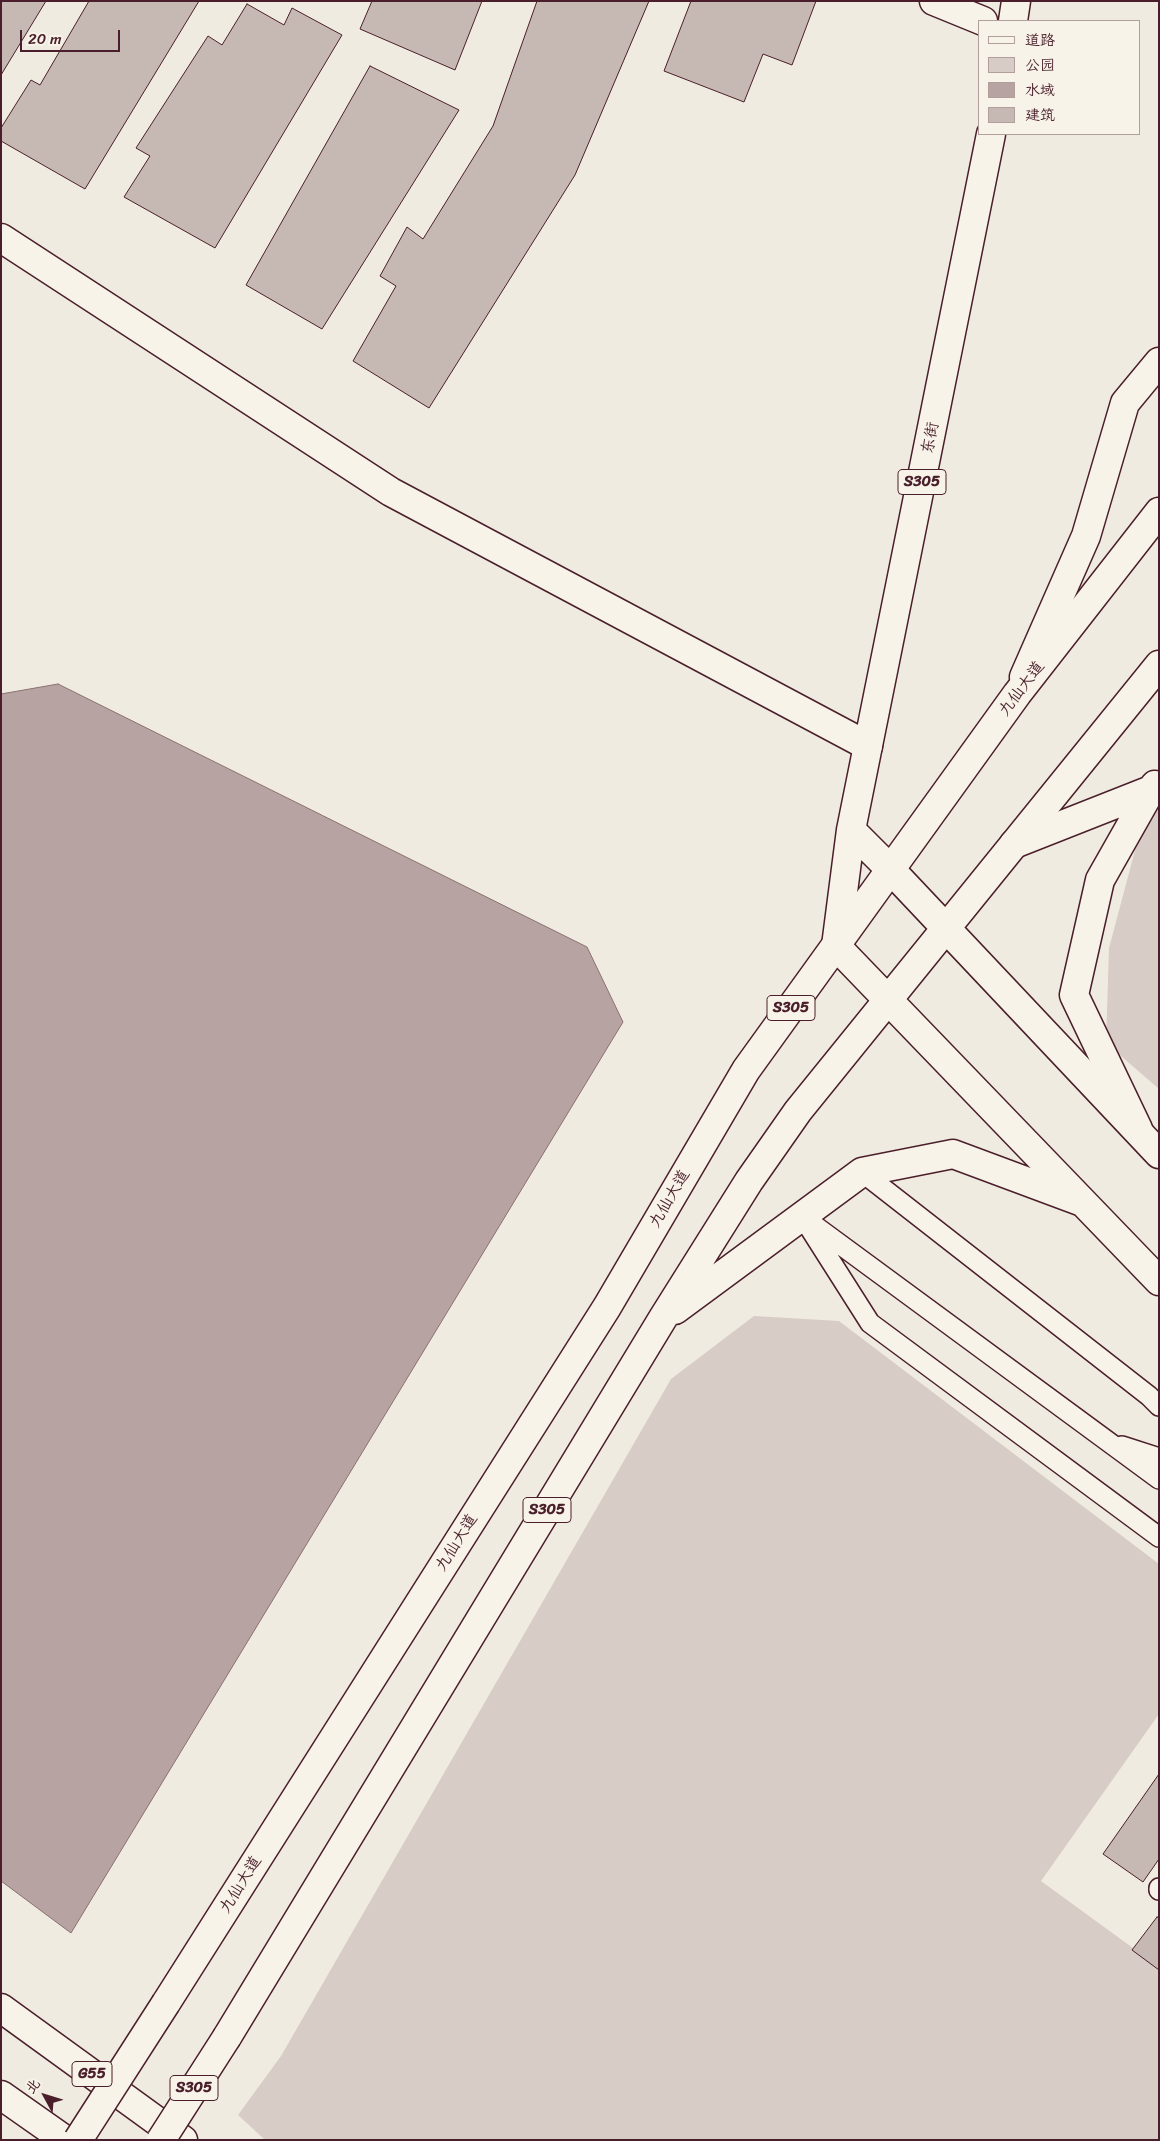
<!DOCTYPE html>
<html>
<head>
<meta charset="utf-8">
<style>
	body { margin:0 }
	#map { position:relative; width:1160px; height:2141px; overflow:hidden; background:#f0ebe0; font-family:Sriracha,"LXGW WenKai TC",sans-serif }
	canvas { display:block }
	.frame { position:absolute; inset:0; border:2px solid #4a1f2b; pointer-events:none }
	.legend { position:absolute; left:978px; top:20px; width:162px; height:115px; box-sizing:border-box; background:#f7f3e8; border:1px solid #b29e9c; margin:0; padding:6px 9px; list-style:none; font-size:15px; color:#4a1f2b }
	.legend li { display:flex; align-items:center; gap:10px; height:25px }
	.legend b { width:25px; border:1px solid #b29e9c }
	.north { position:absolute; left:20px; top:2071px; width:50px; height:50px; -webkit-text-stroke:4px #f7f3e8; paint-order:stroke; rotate:309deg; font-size:14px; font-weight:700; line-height:20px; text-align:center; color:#4a1f2b }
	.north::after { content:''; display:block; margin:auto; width:18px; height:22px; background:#4a1f2b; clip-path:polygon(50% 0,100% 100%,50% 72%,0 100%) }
	.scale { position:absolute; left:20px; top:30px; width:100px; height:22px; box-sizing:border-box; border:2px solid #4a1f2b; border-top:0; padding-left:6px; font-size:15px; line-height:18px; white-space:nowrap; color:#4a1f2b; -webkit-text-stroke:4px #f7f3e8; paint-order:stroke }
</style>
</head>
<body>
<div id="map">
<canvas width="1160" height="2141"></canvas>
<div class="frame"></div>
<ul class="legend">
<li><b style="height:6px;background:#f7f3e8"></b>道路</li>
<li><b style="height:14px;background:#d8cdc6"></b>公园</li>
<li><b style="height:14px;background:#b7a4a2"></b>水域</li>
<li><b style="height:14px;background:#c6b8b3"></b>建筑</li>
</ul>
<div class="north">北</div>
<div class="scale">20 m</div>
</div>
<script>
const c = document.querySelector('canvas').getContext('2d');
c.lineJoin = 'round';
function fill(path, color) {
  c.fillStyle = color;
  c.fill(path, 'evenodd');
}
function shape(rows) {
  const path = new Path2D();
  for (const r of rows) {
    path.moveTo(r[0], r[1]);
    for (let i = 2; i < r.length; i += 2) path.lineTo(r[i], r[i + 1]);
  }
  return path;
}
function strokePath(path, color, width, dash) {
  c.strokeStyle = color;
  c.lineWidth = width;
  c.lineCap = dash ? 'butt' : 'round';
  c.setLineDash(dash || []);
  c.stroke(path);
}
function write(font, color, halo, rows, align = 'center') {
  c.font = font + ' Sriracha,"LXGW WenKai TC",sans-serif';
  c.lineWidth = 5;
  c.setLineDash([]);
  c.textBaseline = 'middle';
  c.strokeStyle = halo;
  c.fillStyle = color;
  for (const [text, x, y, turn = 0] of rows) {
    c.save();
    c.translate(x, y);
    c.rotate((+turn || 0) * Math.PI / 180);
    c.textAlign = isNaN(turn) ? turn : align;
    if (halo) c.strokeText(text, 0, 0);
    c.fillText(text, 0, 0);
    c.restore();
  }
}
fill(shape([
	[1159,780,1159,1089,1106,1043,1109,948,1151,790],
	[754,1316,839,1321,1159,1564,1159,1714,1041,1881,1159,1967,1159,2140,265,2140,238,2115,281,2056,671,1379]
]), '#d8cdc6');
const water = shape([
	[58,684,587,947,623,1022,71,1933,1,1881,1,694,58,684]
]);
fill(water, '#b7a4a2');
strokePath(water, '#8b6f72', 1);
const building = shape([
	[1,1,46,1,1,75,1,1],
	[89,1,199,1,85,189,1,141,1,128,31,80,40,85,89,1],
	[372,1,482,1,455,70,360,29,372,1],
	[537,1,649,1,575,175,429,408,353,361,396,286,380,276,407,227,423,239,493,126,537,1],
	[691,1,816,1,792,65,763,54,744,102,664,71,691,1],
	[247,4,284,25,292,8,342,35,215,248,124,197,150,156,136,148,208,36,222,45,247,4],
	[370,66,459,110,322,329,246,285,370,66],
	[1159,1774,1159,1859,1143,1882,1103,1854,1159,1774],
	[1157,1917,1159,1918,1159,1970,1132,1950,1157,1917]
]);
fill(building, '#c6b8b3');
strokePath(building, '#4a1f2b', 1);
const lane = shape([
	[862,1172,1149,1396,1159,1406],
	[802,1216,870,1323,1159,1537],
	[811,1223,1159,1479],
	[1122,1446,1159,1458],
	[1159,1888,1159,1890]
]);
const street = shape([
	[934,1,983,21],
	[1,238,391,492,868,746]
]);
const secondary = shape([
	[1024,677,1086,536,1125,403,1159,362],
	[1014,844,1151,790,1155,785],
	[1138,1129,1074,995,1100,880,1151,790]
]);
const primary = shape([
	[1013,21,1016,1],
	[851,830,891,870],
	[836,946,851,830,991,134]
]);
const highway = shape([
	[891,870,1159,1154],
	[836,946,1159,1281],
	[675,1310,862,1172,953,1154,1082,1202],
	[166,2003,607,1307,746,1070,1017,694,1159,512],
	[1,2008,183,2140],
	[227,2037,663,1318,749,1181,798,1111,1159,665],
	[1,2095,65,2140]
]);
strokePath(lane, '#4a1f2b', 22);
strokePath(street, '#4a1f2b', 31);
strokePath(secondary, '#4a1f2b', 31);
strokePath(primary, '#4a1f2b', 31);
strokePath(highway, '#4a1f2b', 31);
strokePath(lane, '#f7f3e8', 19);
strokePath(street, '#f7f3e8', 28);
strokePath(secondary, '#f7f3e8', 28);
strokePath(primary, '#f7f3e8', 28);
strokePath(highway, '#f7f3e8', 28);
const highwayBridge = shape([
	[78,2140,166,2003],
	[161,2140,227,2037]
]);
strokePath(highwayBridge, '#4a1f2b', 31, []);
strokePath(highwayBridge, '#f7f3e8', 28);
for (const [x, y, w] of [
	[922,482,48],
	[791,1008,48],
	[547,1510,48],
	[92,2074,40],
	[194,2088,48]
]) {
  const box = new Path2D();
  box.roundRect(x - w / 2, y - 12.5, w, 25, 4);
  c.fillStyle = '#f7f3e8';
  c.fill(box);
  strokePath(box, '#4a1f2b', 1);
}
write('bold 15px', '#4a1f2b', null, [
	["S305",922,482],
	["S305",791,1008],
	["S305",547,1510],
	["G55",92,2074],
	["S305",194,2088]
]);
write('16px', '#4a1f2b', '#f7f3e8', [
	["东街",931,438,-79],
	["九仙大道",1022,689,-53],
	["九仙大道",670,1199,-60],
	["九仙大道",457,1543,-58],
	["九仙大道",241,1885,-58]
]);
</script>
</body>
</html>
